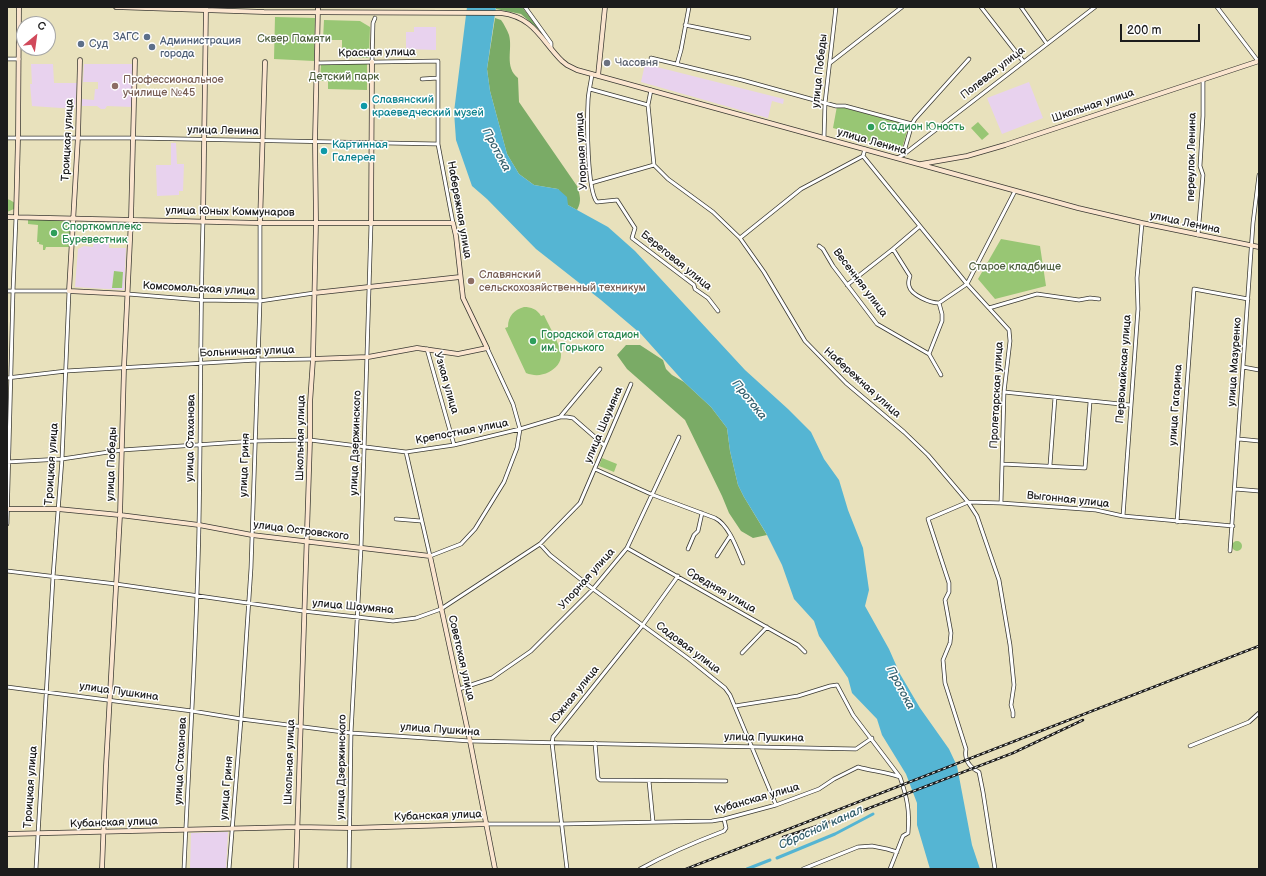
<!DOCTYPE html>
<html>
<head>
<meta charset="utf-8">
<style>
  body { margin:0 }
  #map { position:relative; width:1266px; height:876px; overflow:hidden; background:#e8e1bc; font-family:"Balsamiq Sans",sans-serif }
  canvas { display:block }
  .frame { position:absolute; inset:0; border:8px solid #1c1c1c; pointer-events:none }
  .north { position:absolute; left:16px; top:16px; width:40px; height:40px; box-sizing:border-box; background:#fff; border:1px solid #a4a4a4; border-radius:50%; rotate:29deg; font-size:11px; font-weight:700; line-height:16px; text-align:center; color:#1c1c1c }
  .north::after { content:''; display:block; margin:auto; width:14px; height:18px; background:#d1495b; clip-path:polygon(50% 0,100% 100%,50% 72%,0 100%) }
  .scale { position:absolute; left:1120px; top:24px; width:80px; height:18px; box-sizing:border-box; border:2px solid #1c1c1c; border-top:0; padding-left:5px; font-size:12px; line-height:14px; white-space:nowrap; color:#1c1c1c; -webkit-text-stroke:3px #fff; paint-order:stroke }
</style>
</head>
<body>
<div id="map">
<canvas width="1266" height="876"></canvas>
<div class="frame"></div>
<div class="north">С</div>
<div class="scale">200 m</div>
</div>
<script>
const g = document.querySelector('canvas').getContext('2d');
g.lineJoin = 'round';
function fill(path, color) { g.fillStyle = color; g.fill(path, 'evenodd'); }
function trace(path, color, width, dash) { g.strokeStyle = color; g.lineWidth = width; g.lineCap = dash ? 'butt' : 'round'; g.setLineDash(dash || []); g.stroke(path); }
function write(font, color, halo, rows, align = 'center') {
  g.font = font + ' "Balsamiq Sans",sans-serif'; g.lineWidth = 3; g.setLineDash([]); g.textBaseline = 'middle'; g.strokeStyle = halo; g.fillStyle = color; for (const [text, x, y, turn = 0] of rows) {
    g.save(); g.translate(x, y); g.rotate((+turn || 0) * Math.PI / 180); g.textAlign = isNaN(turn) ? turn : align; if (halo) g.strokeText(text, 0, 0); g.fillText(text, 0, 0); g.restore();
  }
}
fill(new Path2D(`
  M414,27H436V50L406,49V32H414Z
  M31,64H53L54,83H77L75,109L32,106L30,84H32Z
  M84,64H132V107L107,106L105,109H101L97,106H82V99L94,100L95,89H98V82H83Z
  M645,64L784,99L783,104L772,101L768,118L641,82Z
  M1029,82L1043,118L1002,134L987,98Z
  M171,143H176L177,164H184L183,191H179V195L157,196L156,165H171Z
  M94,237L109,239V248H126L124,290L75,287L78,249L84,246L93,247Z
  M228,832L226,869H190L191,833Z`), '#e8d2ee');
fill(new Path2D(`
  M275,17L315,18L314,61L274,59Z
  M324,20L360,21L370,27L369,58L342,57V40H323Z
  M321,64H367V90L328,89V81H320Z
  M837,106L909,125L902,148C889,145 856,140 847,132L833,128Z
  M978,122L989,134L982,140L971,128Z
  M7,199L10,200L15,203L14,209L7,212Z
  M28,219L71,220L69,247H46L45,250H43V245L39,244V242H37L38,225L28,224Z
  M1001,239L1040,246L1046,286L995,299L978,279Z
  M114,271L123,272L122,288H112Z
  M524,307C531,307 537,309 541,316L544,315C547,322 562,348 561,355C561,363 556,368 549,372C541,376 534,376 526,373L505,328L508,327C508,316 514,310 524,307Z
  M602,458L617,464L614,472L599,466Z
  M1232 546a5 5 0 1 1 10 0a5 5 0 1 1-10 0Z`), '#98c674');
fill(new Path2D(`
  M496,7H522L538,28V29L521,14L496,9Z
  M495,18L501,20C504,24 507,30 509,35C513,49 504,67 518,78L519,102L577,186C580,195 582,201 577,210L568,205L558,189L534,185L519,174L507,154L490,91L487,69Z
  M626,345H640L663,360L666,369L672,375L684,382L711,407L727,428L730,451L738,485L744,497L767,535L753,538L741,531L729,513L722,496L685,420L627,369L617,355Z`), '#7aab66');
fill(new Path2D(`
  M467,7H496L487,69L490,91L507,154L519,174L534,185L558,189L567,197L568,205L608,227L635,251L745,370L788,409L811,432L824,459L839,480L848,510L863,548L869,590L865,606L889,649L900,674L920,708L949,749L957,766L972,845L980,869H930L917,825V803L906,774L882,735L877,719L852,693L848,678L819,636L814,621L794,599L782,565L766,533L744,497L738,485L730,451L727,428L711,407L684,382L641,334L601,300L536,249L487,199L472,186L456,140L454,112Z`), '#55b5d3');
trace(new Path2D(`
  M777,858L835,834L873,814
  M747,869L770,860`), '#55b5d3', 3);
const street = new Path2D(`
  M525,7L551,43V49
  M981,7L1023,61
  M1021,7L1047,44
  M1217,7L1258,61
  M685,25L749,38
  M651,58L742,80L836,106H845L912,124
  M7,59H19
  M372,62L373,23L375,18
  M317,63L438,61V78L422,79
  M830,63L902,7
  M677,64L681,50L689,7
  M592,74C591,83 588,93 588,102C587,120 587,191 597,202L617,200L635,228L632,238L694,285L695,289L708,298L718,311
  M438,78V144L453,223
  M590,89L648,105
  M651,90L648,105L654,165L668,179L713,212L740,238L764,272L805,341L846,383L904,432L928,455L968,502L977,516L999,580L1010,645L1014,685L1011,705L1013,712V716
  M7,138H133L438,144
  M824,138L825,103L836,7
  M865,149L863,156L967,284L1009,330L1010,341L1004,392L1001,503
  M903,155L1095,7
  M897,158L903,155L912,124L915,119L969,59
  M591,183L654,165
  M1198,235L1203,175L1200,166L1203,116V80
  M740,238L801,189L863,156
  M819,246L823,249L833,266L877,324L929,354L941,375
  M893,249L910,276C909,279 908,283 909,286C911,295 930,303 939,303
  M847,285L893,249L920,226
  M7,291H69L62,459L53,577L36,869
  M128,294L201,300L260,301L314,293
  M989,308L1037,294L1079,300L1090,298L1099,299
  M427,349L454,445
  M929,354L942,321V314L939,303L967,284L1015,191
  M1243,367L1259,370
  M7,378L66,371L257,360L313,359
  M1004,392L1130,405
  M560,417L600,369
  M1239,439L1259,441
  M406,452L430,556L461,544L475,529L504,482L517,448L520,429L513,404L487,348
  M7,462L62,459L122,450L255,441L310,440L406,452L454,445L520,429L560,417H567L573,418L604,445
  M1002,464L1085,468L1090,402
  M1050,465L1055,397
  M595,469L653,495L715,518C729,525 737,549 743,563
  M1235,489L1259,491
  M1123,516L1138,309L1137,278L1142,223
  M396,519L421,521
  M1177,522L1194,289L1248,299
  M7,524L13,291L16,217
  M540,544L550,555L593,589L689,659L725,688L730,695L776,805
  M627,548L798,645L805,652
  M688,549L694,535L698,531L702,513
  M1230,551L1253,223L1259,175
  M717,556L730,536
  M7,571L116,584L303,611L393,621L416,618L441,609L540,544L580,503L631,384
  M742,653L767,627
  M7,687L192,711L241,719L351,733L470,741L856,749L872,738
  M459,689L492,678L531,651L593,589L627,548L679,437
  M735,706L798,696L830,686L837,685L853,715L900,777
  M595,743L598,778L600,780L726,781
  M1190,746L1249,722L1259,713
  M649,781L653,822
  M487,824H562L712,821L724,819L776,805L819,789L834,779L858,767C872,771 886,772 900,777C907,797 910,811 908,833L903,836L890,869
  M184,869C189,754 197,639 199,524C201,423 200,322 203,221
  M229,869L241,719L251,568L260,301V223
  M349,869L351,733L361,548L371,224
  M567,869L552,743L553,737L642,626L678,576
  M640,869C667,854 695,842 724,831L726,828L724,819
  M803,869L858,847L872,846L887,849L897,852
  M995,869L983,792L979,772C969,767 964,760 966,749L945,683L943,660L950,643L951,633L945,600L949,592V583L928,519L968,502L1001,503L1096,510L1123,516L1233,526`);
const secondary = new Path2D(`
  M116,7L264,12L501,13C534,17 541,40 562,61L567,65L577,70L1078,208L1142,223L1259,247
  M80,60L78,136L69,291L128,294
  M598,76L605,7
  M921,164L967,156L1005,145L1259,61
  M7,217L260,223H453L456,236L463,298L487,348L458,354L417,348L368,357L313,359
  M16,217L18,138L19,7
  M203,221L206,7
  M260,223L265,62
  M371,224L372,62
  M314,293L460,277
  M7,509H58L120,515L199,525L252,535L430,556L470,741L495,869
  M7,834L297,827L350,828L487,824
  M102,869L106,766L120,515L124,367L131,219L135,60
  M296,869L310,440V403L313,359L316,222L315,141L318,7`);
trace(street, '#3b3a34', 4.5);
trace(secondary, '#3b3a34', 5.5);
trace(street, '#fff', 3);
trace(secondary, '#fbe5cf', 4);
const rail = new Path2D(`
  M783,837L854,814L885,802L1013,753L1083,720
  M686,869L1259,646`);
trace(rail, '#1c1c1c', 2.5);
trace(rail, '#fff', 1, [3]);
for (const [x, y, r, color] of [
  [147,37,4,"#5c6f8a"],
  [81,44,4,"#5c6f8a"],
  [152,47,4,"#5c6f8a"],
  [607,63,4,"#6b7280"],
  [115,86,4,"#8d6e63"],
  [364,106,4,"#0f9aa8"],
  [871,127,4,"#2e9e5b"],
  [324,151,4,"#0f9aa8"],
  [54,233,4,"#2e9e5b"],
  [471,281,4,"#8d6e63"],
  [533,341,4,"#2e9e5b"]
]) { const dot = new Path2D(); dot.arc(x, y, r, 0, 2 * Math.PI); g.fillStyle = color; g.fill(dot); trace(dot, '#fff', 1.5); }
write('11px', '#4e5e75', '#fff', [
  ["ЗАГС",139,37,"right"],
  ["Администрация",160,41],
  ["города",160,54],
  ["Суд",89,44]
], 'left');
write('11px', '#4e603f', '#fff', [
  ["Сквер Памяти",294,39],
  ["Детский парк",344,77],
  ["Старое кладбище",1015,267]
]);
write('11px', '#1c1c1c', '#fff', [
  ["Красная улица",377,53,-1],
  ["улица Победы",820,71,-84],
  ["Полевая улица",993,73,-38],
  ["Школьная улица",1093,106,-18],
  ["улица Ленина",223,131,1],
  ["Троицкая улица",68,140,-87],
  ["улица Ленина",872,142,16],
  ["Упорная улица",582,151,-93],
  ["переулок Ленина",1192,157,-89],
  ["Набережная улица",459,210,80],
  ["улица Юных Коммунаров",230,212,1],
  ["улица Ленина",1185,223,12],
  ["Береговая улица",676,261,39],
  ["Весенняя улица",860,283,53],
  ["Комсомольская улица",199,289,3],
  ["Больничная улица",247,352,-2],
  ["улица Мазуренко",1235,362,-86],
  ["Первомайская улица",1124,369,-86],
  ["Узкая улица",446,383,74],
  ["Набережная улица",862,383,42],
  ["Пролетарская улица",997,395,-87],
  ["улица Гагарина",1176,405,-86],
  ["улица Шаумяна",604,425,-67],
  ["Крепостная улица",462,432,-11],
  ["улица Стаханова",191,438,-89],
  ["Школьная улица",301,438,-89],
  ["улица Дзержинского",356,443,-88],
  ["Троицкая улица",52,464,-86],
  ["улица Победы",112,464,-88],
  ["улица Гриня",245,465,-88],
  ["Выгонная улица",1068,500,6],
  ["улица Островского",301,531,7],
  ["Упорная улица",587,579,-48],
  ["Средняя улица",721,591,30],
  ["улица Шаумяна",353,607,5],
  ["Садовая улица",688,648,37],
  ["Советская улица",461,658,77],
  ["улица Пушкина",119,692,8],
  ["Южная улица",575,695,-51],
  ["улица Пушкина",440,730,4],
  ["улица Пушкина",764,738,1],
  ["улица Стаханова",181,761,-87],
  ["Школьная улица",290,762,-88],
  ["улица Дзержинского",342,767,-89],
  ["Троицкая улица",31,787,-86],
  ["улица Гриня",227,788,-85],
  ["Кубанская улица",757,799,-16],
  ["Кубанская улица",438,816,-2],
  ["Кубанская улица",114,823,-2]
]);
write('11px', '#5b616d', '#fff', [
  ["Часовня",615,63]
], 'left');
write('11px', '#785e54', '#fff', [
  ["Профессиональное",123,80],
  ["училище №45",123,93],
  ["Славянский",479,275],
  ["сельскохозяйственный техникум",479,288]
], 'left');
write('11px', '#0d838f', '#fff', [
  ["Славянский",372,100],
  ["краеведческий музей",372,113],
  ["Картинная",332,145],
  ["Галерея",332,158]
], 'left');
write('11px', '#27864d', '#fff', [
  ["Стадион Юность",879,127],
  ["Cпорткомплекс",62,227],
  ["Буревестник",62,240],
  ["Городской cтадион",541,335],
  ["им. Горького",541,348]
], 'left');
write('italic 12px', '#36616e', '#fff', [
  ["Протока",496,150,62],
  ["Протока",749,400,51],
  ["Протока",900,688,62],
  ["Сбросной канал",821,828,-24]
]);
</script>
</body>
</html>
